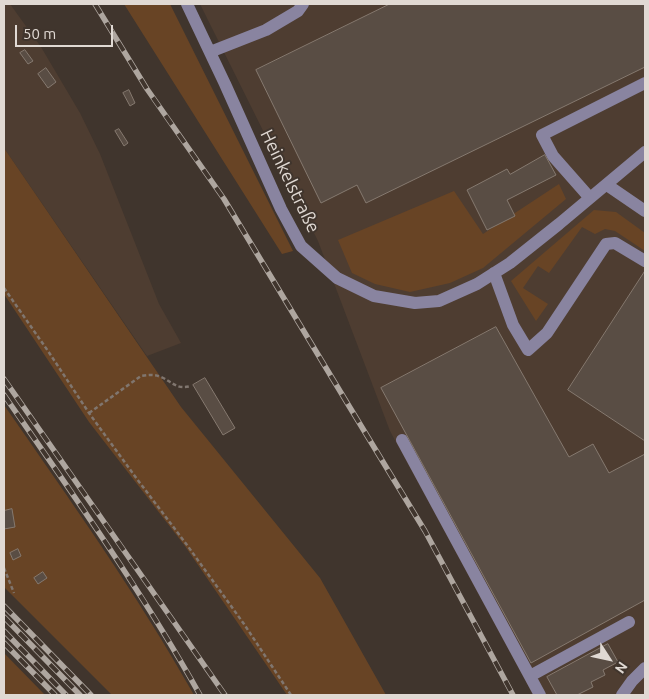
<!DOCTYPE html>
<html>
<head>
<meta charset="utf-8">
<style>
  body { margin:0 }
  #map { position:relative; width:649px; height:699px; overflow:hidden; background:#40352d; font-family:Ubuntu,sans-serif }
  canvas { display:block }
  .frame { position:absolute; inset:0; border:5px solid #e0d9d3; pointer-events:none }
  .north { position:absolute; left:584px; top:634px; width:50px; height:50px; -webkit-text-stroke:4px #40352d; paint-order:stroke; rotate:125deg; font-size:14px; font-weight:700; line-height:20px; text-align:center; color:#e0d9d3 }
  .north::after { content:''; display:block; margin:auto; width:18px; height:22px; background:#e0d9d3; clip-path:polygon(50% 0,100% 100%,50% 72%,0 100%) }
  .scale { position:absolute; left:15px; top:25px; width:98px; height:22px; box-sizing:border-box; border:2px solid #e0d9d3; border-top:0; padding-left:6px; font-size:15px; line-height:18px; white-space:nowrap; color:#e0d9d3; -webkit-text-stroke:4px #40352d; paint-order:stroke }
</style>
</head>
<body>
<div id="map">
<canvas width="649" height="699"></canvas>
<div class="frame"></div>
<div class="north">N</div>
<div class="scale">50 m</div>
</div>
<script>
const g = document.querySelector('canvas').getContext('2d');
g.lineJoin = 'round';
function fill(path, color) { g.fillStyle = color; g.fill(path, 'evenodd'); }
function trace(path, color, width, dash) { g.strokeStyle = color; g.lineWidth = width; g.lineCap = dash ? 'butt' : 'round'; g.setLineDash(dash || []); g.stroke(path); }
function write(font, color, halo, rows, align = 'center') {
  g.font = font + ' Ubuntu,sans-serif'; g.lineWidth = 4; g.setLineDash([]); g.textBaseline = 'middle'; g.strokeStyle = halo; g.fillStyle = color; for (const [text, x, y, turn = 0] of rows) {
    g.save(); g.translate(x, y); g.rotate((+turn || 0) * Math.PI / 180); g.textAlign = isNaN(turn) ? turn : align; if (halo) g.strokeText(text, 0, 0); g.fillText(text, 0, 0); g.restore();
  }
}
fill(new Path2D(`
  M4,4H10L41,47L80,113L100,154L159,304L181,343L147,356L4,148Z
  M200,4H645V695H533L390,431L318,241Z`), '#4e3d31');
fill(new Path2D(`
  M124,4H170L293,251L282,254Z
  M4,148L181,407L320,578L386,695H287L185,546L89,422L4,294Z
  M559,184L566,199L483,268L450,283L410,292L375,284L352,273L338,240L454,191L483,234Z
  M594,210L616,212L645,233V251L615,231L605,229L595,234L582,227L549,273L538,266L523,288L548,304L536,321L511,281Z
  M4,405C70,500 137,594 194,695H112L4,587Z
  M4,653L45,695H4Z`), '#684425');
const building = new Path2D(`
  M390,4H645V67L366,203L357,185L321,203L256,70Z
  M25,50L33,61L28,64L20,53Z
  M46,68L56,82L48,88L38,74Z
  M129,90L135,103L130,106L123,93Z
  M119,129L128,143L124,146L115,131Z
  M545,155L556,175L507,200L515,216L487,230L467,190L507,169L510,174Z
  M645,271V441L568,390Z
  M496,327L569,457L593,444L609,473L645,454V600L531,663L381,388Z
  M205,378L235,428L223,435L193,385Z
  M12,509L15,527L4,529V511Z
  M18,549L21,556L13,560L10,553Z
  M43,572L47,578L38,584L34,578Z
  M608,644L618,662L603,670L605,675L591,682L593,687L577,695H557L547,677Z`);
fill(building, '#594d44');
trace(building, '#85796f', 1);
trace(new Path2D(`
  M4,288L48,351L89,413L137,479L187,545L244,624L291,695
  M89,413L141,376C148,375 154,374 161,377C173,382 176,390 191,386
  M4,568L14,593`), '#80766f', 2.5, [4, 2.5]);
trace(new Path2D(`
  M187,4L225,84L281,209L301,246L337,278L374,296L415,303L439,301L477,284L510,263L559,224L645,152
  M210,52L266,30L298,11L303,4
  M607,185L645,211
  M590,198L553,156L542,135L645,83
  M494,273L513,325L528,350L547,333L606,244L615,243L645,261
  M402,440L540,695
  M530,676L629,622
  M622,695L632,681L645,668`), '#8984a0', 12);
const rail = new Path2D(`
  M95,4L147,89L224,199L349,406L425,531L513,695
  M4,379L225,695
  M4,395C72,493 142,591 200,695
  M4,606L91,695
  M4,617L80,695
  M4,631L66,695
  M4,643L55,695`);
trace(rail, '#aea69f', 5.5);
trace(rail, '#40352d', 4, [11]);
write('18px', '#e0d9d3', '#40352d', [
  ["Heinkelstraße",290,181,64]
]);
</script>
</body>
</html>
